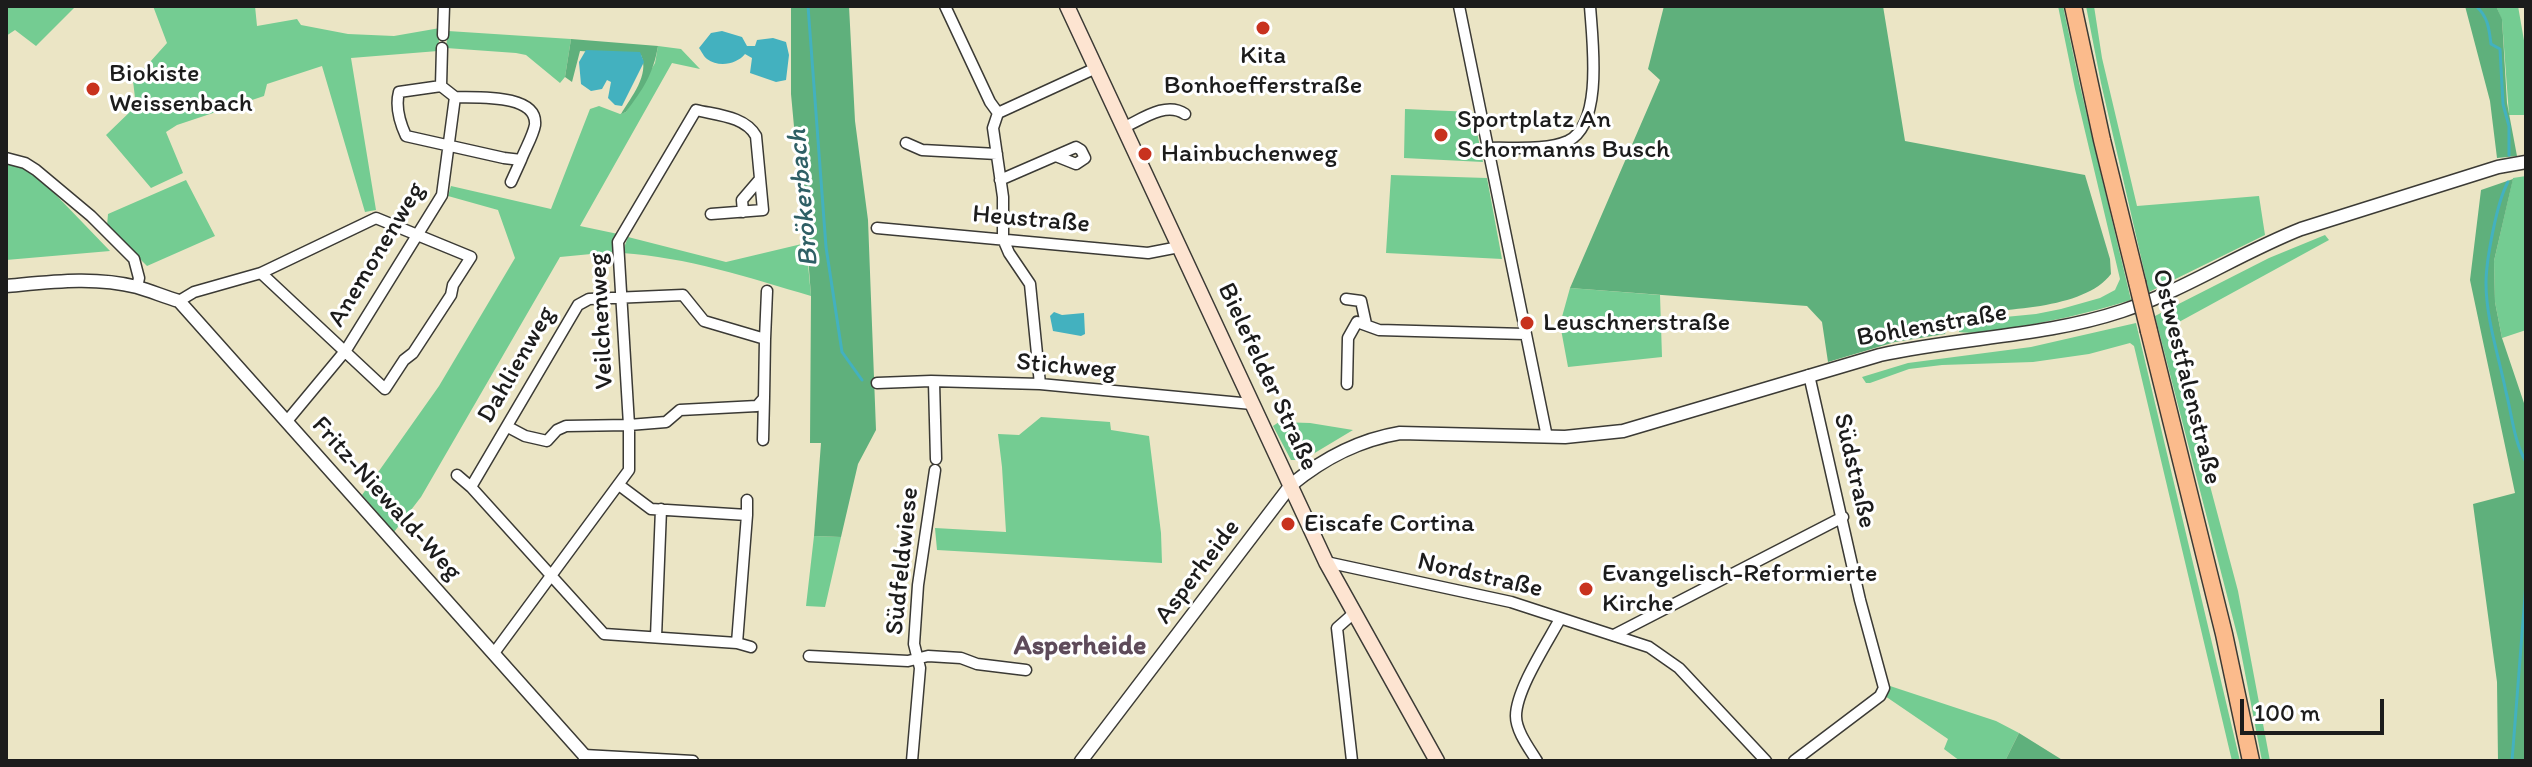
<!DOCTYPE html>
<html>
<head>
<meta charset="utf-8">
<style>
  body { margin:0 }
  #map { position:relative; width:2532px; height:767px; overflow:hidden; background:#ebe5c5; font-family:Itim,sans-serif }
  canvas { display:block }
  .frame { position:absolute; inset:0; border:8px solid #1c1c1c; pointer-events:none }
  .scale { position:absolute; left:2240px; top:699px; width:144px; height:36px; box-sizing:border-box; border:4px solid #1c1c1c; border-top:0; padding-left:10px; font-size:24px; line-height:28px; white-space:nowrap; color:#1c1c1c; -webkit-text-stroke:6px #fff; paint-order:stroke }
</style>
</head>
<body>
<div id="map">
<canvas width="2532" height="767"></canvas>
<div class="frame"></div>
<div class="scale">100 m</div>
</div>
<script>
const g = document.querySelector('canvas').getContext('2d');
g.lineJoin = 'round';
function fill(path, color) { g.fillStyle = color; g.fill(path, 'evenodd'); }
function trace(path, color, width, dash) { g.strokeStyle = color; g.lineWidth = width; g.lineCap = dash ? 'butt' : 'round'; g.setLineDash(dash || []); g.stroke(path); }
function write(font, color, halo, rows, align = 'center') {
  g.font = font + ' Itim,sans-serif'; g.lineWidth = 6; g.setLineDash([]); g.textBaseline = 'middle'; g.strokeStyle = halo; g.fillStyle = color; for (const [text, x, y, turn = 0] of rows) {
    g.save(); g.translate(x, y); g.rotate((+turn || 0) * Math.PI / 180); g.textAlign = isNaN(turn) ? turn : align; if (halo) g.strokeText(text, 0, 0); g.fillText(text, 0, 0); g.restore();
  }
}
fill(new Path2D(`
  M6,6H76L36,46L15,30L6,36Z
  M153,6H255L257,26L297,19L301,25L348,34L394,36L440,28L438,51L351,58L376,210L365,212L322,66L267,84L264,96L177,125L166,132L183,173L151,188L106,135L136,106L133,81L167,43Z
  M2058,6H2063L2080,86L2131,300C2089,313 2046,323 2003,329C1988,331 1974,334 1959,332V324L1964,321L2036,314L2061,309L2100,298L2115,290L2120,279L2075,89Z
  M2086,6H2094L2102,58L2137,206L2259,196L2265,235L2149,292L2101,83Z
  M2496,6H2518L2526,52V115H2509L2502,20Z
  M448,31L571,39L565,77L560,83L526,55L516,53L446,48Z
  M658,46L681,49L700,69L672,63L580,226L618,234L613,242L612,252L560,257L421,497L394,532L362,495L439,386L515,258L498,210L448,196L451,186L551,209L590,109L599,106L620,114L626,112L655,63Z
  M1405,109L1473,112L1483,162L1404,158Z
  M12,163L31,169L110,251L6,260V164Z
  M1391,175L1487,178L1502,259L1386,253Z
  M2526,176V330L2502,338L2495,302L2494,261L2513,178Z
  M186,180L215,236L147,266L107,226L108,214Z
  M2325,235L2329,240L2168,328L2238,591L2270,761H2262L2239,642L2155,316L2269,258Z
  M628,237L726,262L806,243L811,296C750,278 686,257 622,253Z
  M1570,288L1660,295L1662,357L1568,367L1560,324Z
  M2136,323L2240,761H2232L2134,346L2130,343L2089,354L2033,362L1942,365L1909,369L1870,383H1866L1862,377L1908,363L2031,347Z
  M1041,417L1110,422L1111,430L1149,436L1161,533L1162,563L937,550L935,528L1006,532L1002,467L998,434L1019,435Z
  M1279,422L1310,423L1353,430L1303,460H1291L1273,426Z
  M814,536L841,537L825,607L806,606Z
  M1890,686L1996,721L2019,733L2005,761H1960L1944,749L1948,739L1885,696Z`), '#74cc92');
fill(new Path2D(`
  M791,6H849L855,121L868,220L876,430L858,464L841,537L814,536L821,443H810L811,296L807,242L802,213L791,94Z
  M1664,6H1883L1905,141L2085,175L2110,259L2111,274C2084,310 2001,310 1958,313L1951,318L1945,334L1895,342L1828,362L1822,322L1807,306L1570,288L1660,80L1648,69Z
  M2465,6H2496L2502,19L2507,103L2517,156L2497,158L2490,101Z
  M571,39L658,46C653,75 643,89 626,112L621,114C631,97 650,75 641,55L580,51L572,82L565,77Z
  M2513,179L2494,261L2495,302L2502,338L2526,409V761H2498L2497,682L2473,504L2515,493L2470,280L2481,190Z
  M2019,733L2064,761H2005Z`), '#5fb07c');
fill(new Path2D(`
  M722,31L742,37L747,46H755L757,40L773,38L786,42L789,55L786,80L776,82L750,73L752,58L745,54C737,64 719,68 707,59C704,57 702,52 699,48L711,33Z
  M586,50L640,52L644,62L622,106L615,105L608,98L611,82L607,80L602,89L591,91L581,84L579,62Z
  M1054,312L1062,315L1084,313L1085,334L1081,336L1053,331L1050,316Z`), '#43b1bf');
trace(new Path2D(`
  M808,6L826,247L842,352L862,380
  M2476,6C2488,17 2489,28 2491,44L2500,49L2503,104L2509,126V155
  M2508,182C2497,201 2486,261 2486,283C2486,319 2499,357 2506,392C2512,415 2514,442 2526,462
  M2512,761L2526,583`), '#43b1bf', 3);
const minor = new Path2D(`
  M945,6L990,102L998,113
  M1459,6L1547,437
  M443,35L444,6
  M441,86L399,92C395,107 400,123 406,136L504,158L521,160C525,149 533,136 535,125C538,93 475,98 455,97
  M1123,128C1142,119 1166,101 1185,114
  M906,143L922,150L997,154
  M1488,148C1513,147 1545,151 1568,141C1604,124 1592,38 1590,6
  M6,158L25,163L36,170L91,216L134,259L139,278L137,287
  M1000,180L1076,147L1081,150L1085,158L1076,164L1056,156
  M511,182L521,160
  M743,212L742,200L760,179
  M877,228L1148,253L1179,247
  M1346,299L1361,301L1366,324
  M179,301L194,292L261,273L376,218L471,257L453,285L451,295L413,353L404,360L385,389L261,273
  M765,339L767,291
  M934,382L936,459
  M877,383L931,381L1040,384L1252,404
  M1040,384L1030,284L1009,253L1003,239V197L993,128L998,113L1096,68
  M1347,384L1348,338L1357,322L1379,330L1525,334
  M287,421L346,350L442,195L455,97L441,86L442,48
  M508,427L525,436L547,441L557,430L566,426L629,425L666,422L680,410L757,406L764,398L765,339L704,321L683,295L589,299L578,305L471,487L604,634L737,643L747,515L651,509L619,485
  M763,440L764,398
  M457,475L471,487
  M747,515V500
  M1326,562L1511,602L1649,647L1679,668L1766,761
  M1614,635L1843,517
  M656,637L661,509
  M737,643L751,647
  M494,653L629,470V425L618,242L696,110C716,115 745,116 756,136L763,210L711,214
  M809,656L908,661L928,656L961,658L977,664L1026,670
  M584,755L693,761
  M912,761L920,668L914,644L918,585L935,470
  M1352,761L1337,628L1354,613
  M1537,761C1529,748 1516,731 1516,716C1516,690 1547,643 1560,619
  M1794,761L1880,696L1884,688L1860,600L1809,375`);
const tertiary = new Path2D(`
  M6,286C50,282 94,276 137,287C151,291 165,297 179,301L584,755L586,761
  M1081,761L1291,485C1324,458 1358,440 1400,433L1565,437L1623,431L1880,355C1960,337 2044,337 2122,311C2185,290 2240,253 2301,229L2498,167L2526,162`);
const secondary = new Path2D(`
  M1067,6L1326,562L1437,761`);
const primary = new Path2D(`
  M2073,6L2102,140L2137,282
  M2149,331L2224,634L2251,761`);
trace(minor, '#3b3a35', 13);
trace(tertiary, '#3b3a35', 15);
trace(secondary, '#3b3a35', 17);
trace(primary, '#3b3a35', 19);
trace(minor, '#fff', 10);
trace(tertiary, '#fff', 12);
trace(secondary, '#fde4d1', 14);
trace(primary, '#fbbb8c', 16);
const primaryBridge = new Path2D(`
  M2137,282L2149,331`);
trace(primaryBridge, '#3b3a35', 19, []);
trace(primaryBridge, '#fbbb8c', 16);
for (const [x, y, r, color] of [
  [1263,28,8,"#c8321e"],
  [93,89,8,"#c8321e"],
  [1441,135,8,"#c8321e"],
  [1145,154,8,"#c8321e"],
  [1527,323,8,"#c8321e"],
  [1288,524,8,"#c8321e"],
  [1586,589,8,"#c8321e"]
]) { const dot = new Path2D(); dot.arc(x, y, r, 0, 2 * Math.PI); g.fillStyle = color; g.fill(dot); trace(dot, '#fff', 3); }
write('26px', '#1c1c1c', '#fff', [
  ["Kita",1263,56,"center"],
  ["Bonhoefferstraße",1263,86,"center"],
  ["Biokiste",109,74],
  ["Weissenbach",109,104],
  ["Sportplatz An",1457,120],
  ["Schormanns Busch",1457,150],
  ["Hainbuchenweg",1161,154],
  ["Leuschnerstraße",1543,323],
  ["Eiscafe Cortina",1304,524],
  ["Evangelisch-Reformierte",1602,574],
  ["Kirche",1602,604]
], 'left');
write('26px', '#1c1c1c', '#fff', [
  ["Heustraße",1031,220,5],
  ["Anemonenweg",377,255,-59],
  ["Veilchenweg",602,321,-93],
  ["Bohlenstraße",1932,326,-10],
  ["Dahlienweg",517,365,-60],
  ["Stichweg",1066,367,5],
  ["Bielefelder Straße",1267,377,65],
  ["Ostwestfalenstraße",2186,377,76],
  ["Südstraße",1854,471,77],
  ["Fritz-Niewald-Weg",386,499,48],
  ["Südfeldwiese",903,561,-84],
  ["Asperheide",1198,572,-53],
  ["Nordstraße",1480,576,13]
]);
write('italic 28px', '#2e5f65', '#fff', [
  ["Brökerbach",804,198,-95]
]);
write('bold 28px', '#5e4b5a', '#fff', [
  ["Asperheide",1080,647]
]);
</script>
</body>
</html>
